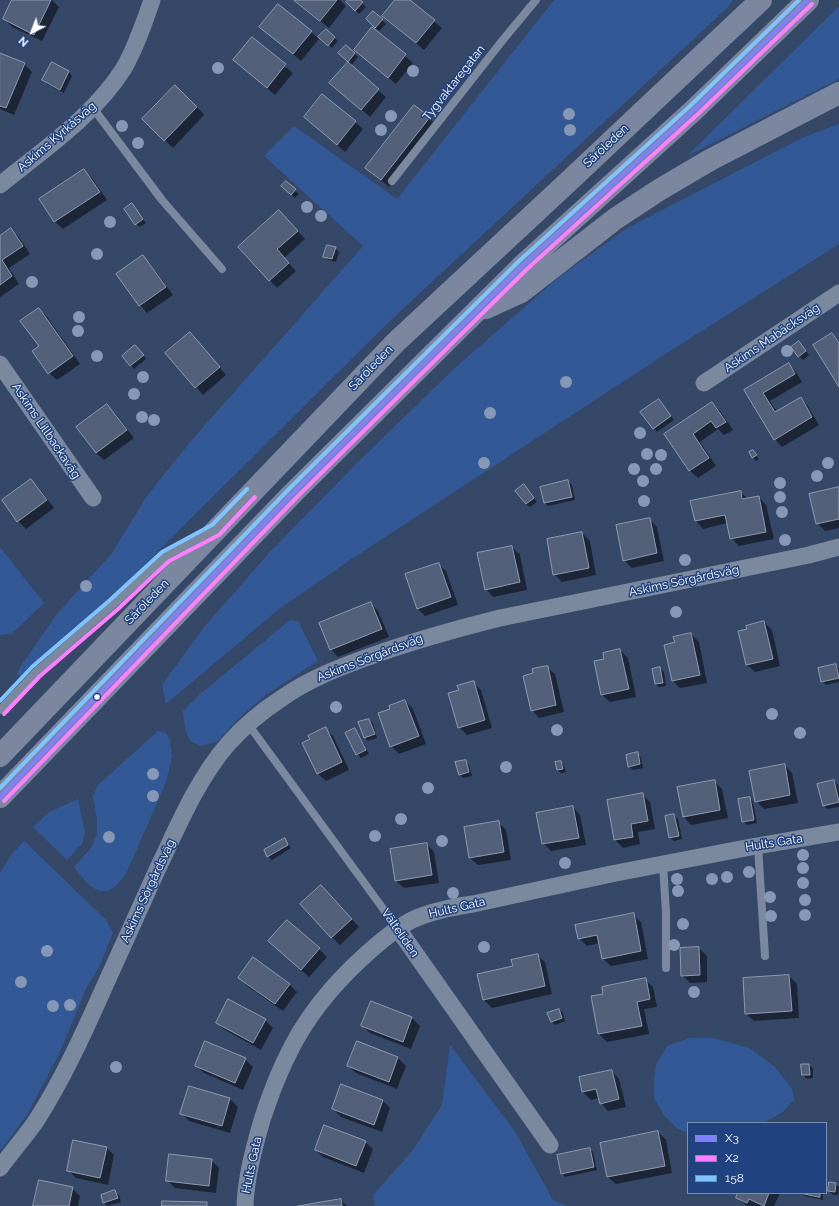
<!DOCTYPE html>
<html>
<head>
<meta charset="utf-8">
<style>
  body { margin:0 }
  #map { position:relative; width:839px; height:1206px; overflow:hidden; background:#364868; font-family:Raleway,sans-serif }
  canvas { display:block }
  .legend { position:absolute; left:687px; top:1122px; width:140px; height:72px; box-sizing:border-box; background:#20427e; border:1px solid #798eb2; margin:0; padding:5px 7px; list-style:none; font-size:12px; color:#fff }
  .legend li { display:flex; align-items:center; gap:8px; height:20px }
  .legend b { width:20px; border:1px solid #798eb2 }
  .north { position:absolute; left:12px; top:12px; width:40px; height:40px; -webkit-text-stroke:3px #20427e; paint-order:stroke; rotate:222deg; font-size:11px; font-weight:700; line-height:16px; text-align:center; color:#fff }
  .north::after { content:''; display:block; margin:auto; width:14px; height:18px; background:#fff; clip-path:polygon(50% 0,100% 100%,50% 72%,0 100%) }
</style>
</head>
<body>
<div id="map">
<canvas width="839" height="1206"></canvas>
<ul class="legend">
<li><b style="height:5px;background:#8080ff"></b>X3</li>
<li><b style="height:5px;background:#ff80ff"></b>X2</li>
<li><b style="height:5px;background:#80c4ff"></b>158</li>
</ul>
<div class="north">N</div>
</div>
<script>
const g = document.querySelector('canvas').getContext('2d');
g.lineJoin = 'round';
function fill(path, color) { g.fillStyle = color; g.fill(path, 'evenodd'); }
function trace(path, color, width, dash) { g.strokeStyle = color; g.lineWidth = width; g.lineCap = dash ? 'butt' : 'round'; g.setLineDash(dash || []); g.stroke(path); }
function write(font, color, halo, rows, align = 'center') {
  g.font = font + ' Raleway,sans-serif'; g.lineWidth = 3; g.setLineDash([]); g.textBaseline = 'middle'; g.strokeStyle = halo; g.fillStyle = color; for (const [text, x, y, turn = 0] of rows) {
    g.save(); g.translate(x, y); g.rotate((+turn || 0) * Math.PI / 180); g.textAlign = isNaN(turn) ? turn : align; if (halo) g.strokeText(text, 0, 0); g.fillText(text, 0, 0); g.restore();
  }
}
fill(new Path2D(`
  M554,0H733L727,8L394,317L129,580L23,676H18L17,674L20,667L57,614L112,553L147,496L190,442L363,246L264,156L294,126L397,199Z
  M839,6V79L687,156Z
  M839,124V244L667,353L353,558L279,609L166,704L162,685L204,627L269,553L357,463L456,367L559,277L627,228L802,138Z
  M0,547L44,603L12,634L0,635Z
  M290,620L298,621L318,661L267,694L238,719L218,741L201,746L190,741L185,728L183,711L199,695Z
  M158,731L166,733L170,741L172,756L166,782L126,874L115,887L107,891H99L89,885L74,867L91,848L97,835V819L93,796L98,785Z
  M78,799L85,833L82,844L67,860L33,827L49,812Z
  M24,841L106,920L113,933L99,967L86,989L59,1054L27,1115L0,1151V873L11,855Z
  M690,1038H713L749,1048L775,1067L792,1089L794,1100L783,1112L763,1123H688V1133L678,1129L665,1117L654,1098V1082L656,1065L667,1046Z
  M450,1045L514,1130L553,1200L567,1206H375L373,1195L413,1150L442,1105Z`), '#335896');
fill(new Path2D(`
  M13,0H52L59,7L42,41L12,27L4,19Z
  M294,0H340L346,6L329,28Z
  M349,0H359L366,7L359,14L347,2Z
  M396,0H408L442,28L424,50L383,16Z
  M373,12L386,24L379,31L367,19Z
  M261,27L311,32L319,39L301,61Z
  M373,29L413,63L396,84L355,50Z
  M326,30L338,41L332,48L320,37Z
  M252,39L293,73L275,95L234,60Z
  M346,46L358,57L351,66L386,97L370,117L331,83L349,62L340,53Z
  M0,54L24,64L32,72L14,115L0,109Z
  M52,64L69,72L72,76L64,93L47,84L43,80Z
  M322,95L363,129L345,152L305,117Z
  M197,107L204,115L173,148L143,119Z
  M429,118L437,125L389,187L367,168Z
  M84,170L92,178L107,200L63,229L55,222L40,199Z
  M286,182L299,194L295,198L283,186Z
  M132,204L146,223L140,227L136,224Z
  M287,219L305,239L284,258L296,271L277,288L240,247Z
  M11,230L19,237L30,254L9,268L19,284L0,297V237Z
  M335,248L339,252L336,262L328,260L324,256Z
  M142,256L150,264L173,295L147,313L140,305Z
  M39,309L47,317L80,364L57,380L49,373L40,346Z
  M197,341L226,375L203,395L196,387Z
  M802,346L809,355L803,360L799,356Z
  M139,349L146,359L134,369L123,356Z
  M788,364L796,372L802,382L770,401L777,412L801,398L808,406L819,425L782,447L775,439L745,390Z
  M662,403L674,420L657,432L642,412Z
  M712,403L720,411L733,430L724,435L718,429L700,442L716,466L698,478L690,471L666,434Z
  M107,405L115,413L134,438L104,460L96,453Z
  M753,451L759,459L756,461L753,457Z
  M31,480L39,488L54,508L26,529L18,521Z
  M568,481L572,485L575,500L548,506L545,503L542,488Z
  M839,488V528L825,531L817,523Z
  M527,489L537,502L530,507L526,504Z
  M740,492L748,499L759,497L766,505L774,539L739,546L731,538L728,523L703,529L696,521L692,502Z
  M649,519L657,527L664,561L632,568L624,560Z
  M582,533L590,541L596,575L562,582L554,574Z
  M512,547L520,555L527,590L493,597L486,589Z
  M438,564L446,571L458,605L425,616L418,609Z
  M371,603L378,611L389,637L338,657L331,649Z
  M764,622L772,630L780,666L755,672L747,665L748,629Z
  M691,634L699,642L707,683L680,688L673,681L676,643Z
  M620,650L628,658L636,697L610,702L602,695L596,662L606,660Z
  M836,665L839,668V682L826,685L822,681Z
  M547,667L555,674L564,712L539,718L532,710L534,674Z
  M660,668L664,672L666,686L659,687L656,684Z
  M474,683L481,690L492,728L467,735L459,727L460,691Z
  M405,701L413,709L426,744L399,754L391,746L392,709Z
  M369,720L373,723L377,738L368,741L365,737Z
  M325,729L333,736L349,770L326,781L318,774L303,743L311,740Z
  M354,729L358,733L369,754L361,758L357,754Z
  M637,754L641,757L643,768L633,770L629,766Z
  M465,761L469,765L472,776L463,778L460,775Z
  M561,762L564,766L566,772L561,773L557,770Z
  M785,765L792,773L798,803L764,809L756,801Z
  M714,781L722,789L728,818L691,825L684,817Z
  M834,781L838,785L839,791V807L827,809L824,806Z
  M642,794L650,802L655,829L638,832L640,844L623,848L615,840Z
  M750,798L753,802L757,823L747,825L743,821Z
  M573,807L580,815L586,845L551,851L543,843Z
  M674,815L678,819L682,839L674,841L670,838Z
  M498,822L506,830L511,860L478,865L470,858Z
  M285,840L291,848L272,860L268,856Z
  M427,844L434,852L439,883L404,888L396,881Z
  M329,894L359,927L340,945L332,937Z
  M633,915L641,922L648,959L611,966L603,959L600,943L587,946L579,938Z
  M269,941L319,949L327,957L309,977Z
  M699,948L707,956V982L690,983L682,975Z
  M537,955L545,962L552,994L492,1008L484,1000L478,975L514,966Z
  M789,976L797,984L799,1018L754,1021L746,1014Z
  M240,978L289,984L297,992L283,1011L247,986Z
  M645,980L653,987L657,1007L644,1009L649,1034L607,1042L599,1034L592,997L605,995Z
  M229,1000L265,1020L273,1028L261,1050L225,1030L217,1023Z
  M371,1002L412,1018L420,1026L411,1049L370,1033L363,1026Z
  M559,1010L563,1013L565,1021L555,1025L552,1021Z
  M357,1043L398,1058L406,1066L397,1089L356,1073L348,1066Z
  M245,1059L253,1067L243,1090L204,1073L196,1066Z
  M809,1065L813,1068V1078L807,1079L803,1075Z
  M612,1071L619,1079L626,1107L608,1111L601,1103L599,1098L591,1100L583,1092L580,1078Z
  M189,1087L230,1099L238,1107L230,1133L189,1121L181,1113Z
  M383,1101L390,1108L382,1132L341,1117L333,1109Z
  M658,1132L666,1140L672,1173L616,1184L608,1177Z
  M365,1142L373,1149L364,1173L323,1157L316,1150Z
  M107,1148L114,1155L108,1185L76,1178L68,1170Z
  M590,1149L593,1152L597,1170L565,1177L562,1173Z
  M211,1160L219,1168L216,1193L175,1188L167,1180Z
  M836,1184L839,1187L838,1195H833L829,1191Z
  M72,1188L80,1196L78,1206H34Z
  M115,1192L119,1195L121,1202L107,1206L104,1202Z
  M737,1193H780L774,1206H747L737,1198L739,1194Z
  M801,1193H823V1200L804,1196Z
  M341,1200L347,1206H303Z`), '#0007');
const building = new Path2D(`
  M12,0H51L34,35L3,19Z
  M294,0H337L320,21Z
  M348,0H360L363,2L355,11L346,2Z
  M395,0H410L435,20L416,43L382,16Z
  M278,4L312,31L293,54L259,27Z
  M373,11L383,19L375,28L366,19Z
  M372,27L406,54L388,78L354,50Z
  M326,29L335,37L328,46L318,37Z
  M252,37L286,64L267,88L233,60Z
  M346,45L355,53L348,62L338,53Z
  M0,53L25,63L6,108L0,106Z
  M52,62L69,71L60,90L42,80Z
  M348,62L379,89L361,110L329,83Z
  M175,85L197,107L164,141L142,119Z
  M322,94L356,121L337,145L304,117Z
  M414,105L430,117L381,180L365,168Z
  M84,169L100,192L54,222L39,199Z
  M286,181L296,189L291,195L281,186Z
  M132,203L143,219L135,225L124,209Z
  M279,210L298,231L277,249L289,263L269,281L238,247Z
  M11,228L23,246L2,260L12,276L0,285V236Z
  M327,245L336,247L332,259L323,257Z
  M143,255L166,287L139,306L116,274Z
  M39,308L73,356L48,374L32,351L39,346L20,321Z
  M190,332L220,367L195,388L165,353Z
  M832,333L839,343V387L813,345Z
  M799,341L806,351L798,357L791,347Z
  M135,345L144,355L130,366L122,356Z
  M789,363L795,374L763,393L775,412L801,397L812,417L774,440L744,390Z
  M659,399L671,416L653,429L640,412Z
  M712,402L726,422L716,428L711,421L693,434L709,458L689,471L664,434Z
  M107,404L127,430L96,453L76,427Z
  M753,450L757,455L752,458L749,452Z
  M31,479L47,500L17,522L2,500Z
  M568,480L572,497L544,503L540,487Z
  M524,484L534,498L526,504L515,491Z
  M839,487V519L816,524L809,494Z
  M741,491L742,499L759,496L766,532L730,539L725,515L695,521L690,501Z
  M650,518L657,553L623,561L616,525Z
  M582,532L589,568L553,575L547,539Z
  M512,546L520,582L485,590L477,553Z
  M439,563L451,597L417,609L405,574Z
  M371,602L382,629L330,650L319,623Z
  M764,621L773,659L746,665L738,631L747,629L746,626Z
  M691,633L700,675L672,681L664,645L675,642L673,637Z
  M620,649L629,689L601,695L594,661L604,659L603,653Z
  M836,664L839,678L821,682L818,668Z
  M548,666L556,705L531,711L523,676L533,673L532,669Z
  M660,667L663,683L655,684L652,669Z
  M474,681L485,720L458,728L448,693L459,690L457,686Z
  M405,700L419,736L390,747L378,713L390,709L389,706Z
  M369,719L375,734L364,738L358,722Z
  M326,727L342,762L317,774L302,743L310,739L308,736Z
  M355,728L366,750L356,755L345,733Z
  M638,752L640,764L628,767L626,755Z
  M466,760L469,772L459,775L455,762Z
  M561,761L563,769L557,770L555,762Z
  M785,764L790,795L755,802L749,771Z
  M715,780L720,810L683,817L677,787Z
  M834,780L839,802L823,806L817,784Z
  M643,793L648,821L631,824L633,837L614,840L607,800Z
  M750,797L754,820L742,822L738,799Z
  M573,806L579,838L542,844L536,813Z
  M674,814L679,836L669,838L665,816Z
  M499,821L504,852L469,858L464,827Z
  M285,838L288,845L267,857L264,850Z
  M427,843L432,875L395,881L390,849Z
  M321,885L352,919L331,938L300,904Z
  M634,913L641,951L602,959L597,935L578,939L575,925Z
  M287,920L320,948L301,970L268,941Z
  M699,947L700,975L681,976L680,948Z
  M538,954L545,986L483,1000L477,974L513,966L511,960Z
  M253,957L290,984L275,1004L238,978Z
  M789,975L792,1011L745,1014L743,978Z
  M646,978L650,999L637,1002L642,1026L598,1034L591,996L603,994L602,987Z
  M228,999L266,1019L253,1043L216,1023Z
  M371,1001L412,1017L403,1042L361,1026Z
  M559,1009L562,1018L551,1022L547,1013Z
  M205,1041L246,1058L235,1083L195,1066Z
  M357,1041L398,1057L389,1082L347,1066Z
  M801,1064H809L810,1075H802Z
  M612,1070L619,1099L600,1104L596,1089L582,1092L579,1077Z
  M341,1084L383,1100L374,1125L332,1109Z
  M189,1086L230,1098L222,1126L180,1114Z
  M324,1125L366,1141L356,1166L315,1150Z
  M658,1131L665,1166L607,1177L600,1143Z
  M73,1140L107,1147L100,1178L67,1171Z
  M590,1148L594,1167L561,1174L557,1155Z
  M169,1154L212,1159L209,1186L166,1181Z
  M39,1180L73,1187L69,1206H33Z
  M829,1182L836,1183L835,1192L828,1191Z
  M115,1190L118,1198L103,1203L101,1195Z
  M738,1193H769L764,1206L749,1199L747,1203L736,1198Z
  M800,1193H820V1197Z
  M341,1199L342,1206H298Z
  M162,1201L207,1202V1206H162Z`);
fill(building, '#52607a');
trace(building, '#8f9aae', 1);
trace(new Path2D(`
  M93,108L162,200L222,269
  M392,181L502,41L536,0
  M0,710L36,672L114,604L166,556L195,540
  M248,724L398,929
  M758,846L765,956
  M663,864L666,913V968`), '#7b899f', 8);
trace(new Path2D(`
  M0,185C44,149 94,116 124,68C136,47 144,23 152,0
  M0,364L93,498
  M704,383L839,293
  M398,929L550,1145
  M0,1168C11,1153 23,1139 34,1124C57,1089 76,1050 93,1012C115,964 136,916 158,868C178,826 197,780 228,744C243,727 262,711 282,698C309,679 340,667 371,656C413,641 456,629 500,618L809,555L839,547
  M245,1206C246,1177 254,1148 262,1120C284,1052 309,1007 361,959C376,945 393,930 412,920C431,911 453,907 473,904L611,874L751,847L839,832`), '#7b899f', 17);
trace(new Path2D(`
  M486,308L521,292L615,219L659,190L710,160L839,93
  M0,756L396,342L568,182L761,0
  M0,797L293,493L522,266L694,110L808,0`), '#7a879e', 22);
trace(new Path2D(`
  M0,797L293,493L522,266L694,110L808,0`), '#8080ff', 4);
trace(new Path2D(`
  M4,714L40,676L118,609L169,561L219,535L255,497
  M4,801L297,497L526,270L698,114L812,4`), '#ff80ff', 4);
trace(new Path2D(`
  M0,701L32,667L110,600L162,552L212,525L247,489
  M0,788L289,489L518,262L690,106L799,0`), '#80c4ff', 4);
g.fillStyle = '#8698b6';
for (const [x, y] of [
  [218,68],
  [413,71],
  [569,114],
  [391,116],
  [122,126],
  [381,130],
  [570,130],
  [138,143],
  [307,207],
  [321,216],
  [110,222],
  [97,254],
  [32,282],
  [79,317],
  [78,331],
  [787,351],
  [97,356],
  [143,377],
  [566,382],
  [134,394],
  [490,413],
  [142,417],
  [154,420],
  [640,433],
  [647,454],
  [661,455],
  [484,463],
  [828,463],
  [634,469],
  [656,469],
  [817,476],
  [643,481],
  [780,483],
  [780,497],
  [644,501],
  [782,512],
  [785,540],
  [685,560],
  [86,586],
  [676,612],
  [336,707],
  [772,714],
  [557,730],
  [800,733],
  [506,767],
  [153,774],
  [428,788],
  [153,796],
  [401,819],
  [375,836],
  [109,837],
  [442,841],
  [803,855],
  [565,863],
  [803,868],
  [749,872],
  [727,877],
  [677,879],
  [712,879],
  [803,883],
  [678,891],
  [453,893],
  [770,897],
  [805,900],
  [805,915],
  [771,916],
  [683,924],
  [674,945],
  [484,947],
  [47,951],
  [21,982],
  [694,992],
  [70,1005],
  [53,1006],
  [116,1067]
]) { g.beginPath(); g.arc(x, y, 6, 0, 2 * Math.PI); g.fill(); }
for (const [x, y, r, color] of [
  [97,697,3.5,"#fff"]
]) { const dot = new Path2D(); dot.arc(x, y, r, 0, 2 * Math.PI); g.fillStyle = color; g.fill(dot); trace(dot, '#20427e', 1.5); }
write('12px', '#fff', '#20427e', [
  ["Tygvaktaregatan",454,83,-52],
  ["Askims Kyrkåsväg",57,137,-41],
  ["Säröleden",606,146,-43],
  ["Askims Mabäcksväg",772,338,-34],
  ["Säröleden",371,368,-46],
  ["Askims Lillbackaväg",46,431,56],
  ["Askims Sörgårdsväg",684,581,-12],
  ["Säröleden",147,602,-46],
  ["Askims Sörgårdsväg",370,658,-21],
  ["Hults Gata",774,843,-9],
  ["Askims Sörgårdsväg",148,891,-65],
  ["Hults Gata",457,908,-13],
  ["Välteliden",400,933,55],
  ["Hults Gata",252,1165,-78]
]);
</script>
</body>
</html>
